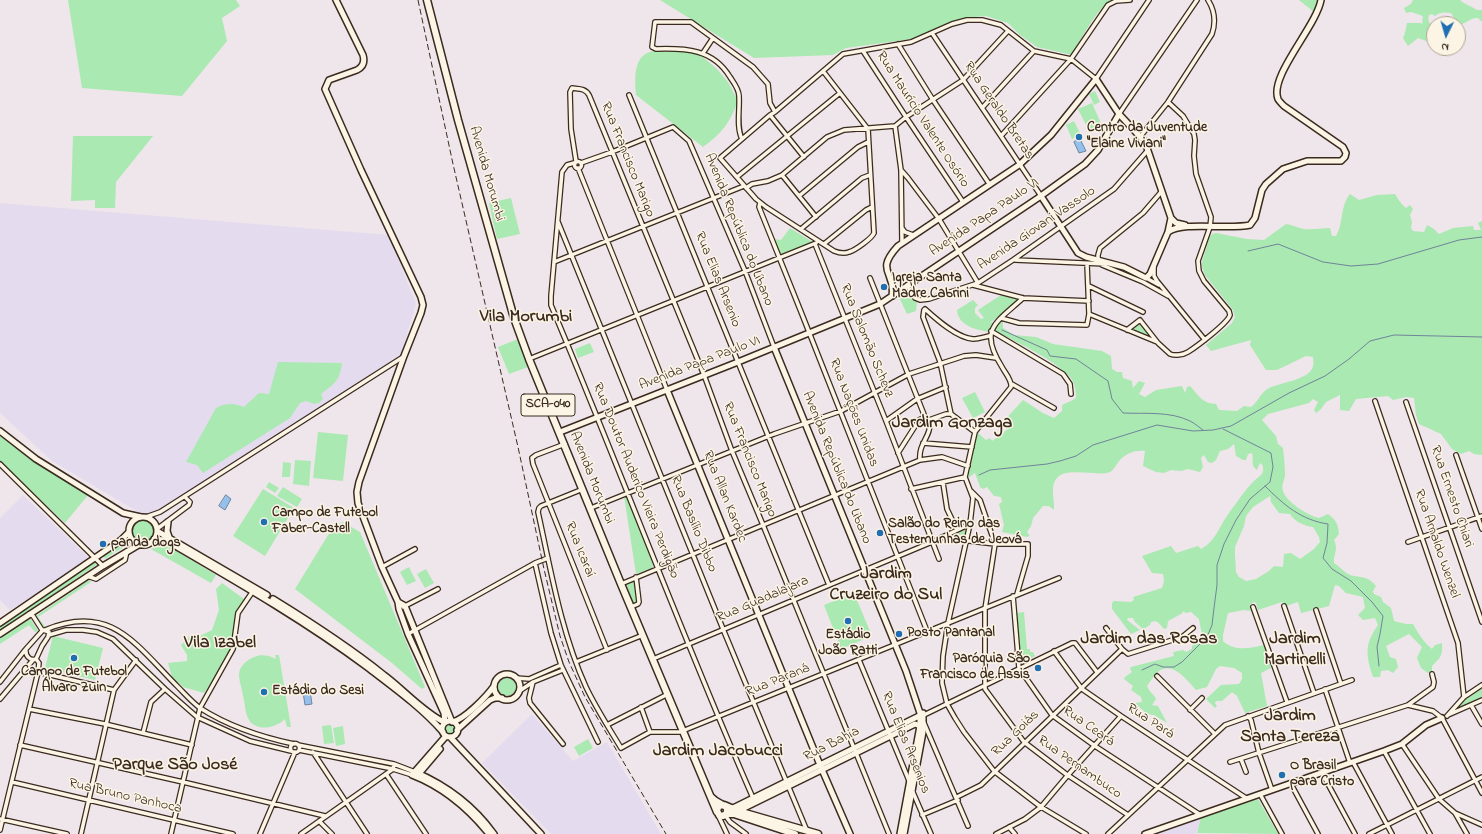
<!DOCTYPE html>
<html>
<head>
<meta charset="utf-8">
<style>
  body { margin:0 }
  #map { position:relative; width:1482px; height:834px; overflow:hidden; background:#eee6ea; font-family:"Indie Flower",sans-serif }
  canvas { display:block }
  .north { position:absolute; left:1426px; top:16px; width:40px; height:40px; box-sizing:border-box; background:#fcf5e5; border:1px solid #afa495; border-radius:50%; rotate:185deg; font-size:11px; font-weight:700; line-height:16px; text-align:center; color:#3b2a1e }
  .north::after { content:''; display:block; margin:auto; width:14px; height:18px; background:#1f6fb2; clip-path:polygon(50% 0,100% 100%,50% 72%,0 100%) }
</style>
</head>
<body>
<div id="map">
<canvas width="1482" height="834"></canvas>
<div class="north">N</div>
</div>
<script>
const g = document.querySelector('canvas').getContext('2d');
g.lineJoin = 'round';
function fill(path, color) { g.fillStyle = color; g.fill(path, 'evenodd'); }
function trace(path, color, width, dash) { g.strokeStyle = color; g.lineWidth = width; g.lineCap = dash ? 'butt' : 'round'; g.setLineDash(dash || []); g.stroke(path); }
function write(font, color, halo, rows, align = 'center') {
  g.font = font + ' "Indie Flower",sans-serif'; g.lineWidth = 3; g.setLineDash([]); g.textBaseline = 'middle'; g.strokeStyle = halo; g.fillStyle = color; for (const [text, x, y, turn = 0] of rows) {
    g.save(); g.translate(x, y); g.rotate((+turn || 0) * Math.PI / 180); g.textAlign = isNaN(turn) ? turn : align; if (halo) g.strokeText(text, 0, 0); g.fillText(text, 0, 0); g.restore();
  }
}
fill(new Path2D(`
  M0,203L389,235L416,304L401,354L182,498L145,516L52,461L0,413Z
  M23,495L87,556V562L10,610L0,600V518Z
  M532,714L573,761L607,742L661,834H551L482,763Z
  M1201,817L1196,834H1154Z`), '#e4dcee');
fill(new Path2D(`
  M68,0H236L240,6L222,18L227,41L182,96L82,88Z
  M660,0H1112C1098,6 1080,41 1072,55L1037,47L1020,35L1008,23L986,16L963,18L912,39L846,48L833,55L754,58Z
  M1299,0H1317L1314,12Z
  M1413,0H1460C1465,5 1472,6 1477,10H1482V22L1478,18C1470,17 1466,25 1458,24L1451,13C1445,12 1439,12 1435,16L1432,14L1429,15C1427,21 1430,24 1434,28V42L1432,43L1418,38L1408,46L1403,38L1405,33L1407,23H1421L1422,25L1423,16L1411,12L1406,13L1404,8L1411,4Z
  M676,49L699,54L717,69L728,82L738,101C730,123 721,134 703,147L636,95C635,82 633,60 647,53C653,50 669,50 676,49Z
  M1095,91L1100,102L1094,105L1089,94Z
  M1092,103L1102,126L1089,131L1078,109Z
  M1074,121L1081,135L1072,139L1066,125Z
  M73,136H153L116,182L115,208H95V200L71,201Z
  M1350,194L1359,200L1377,195L1395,194C1398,199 1401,204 1406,208L1410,205L1413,209L1410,215L1412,222L1411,228L1413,231L1424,232L1427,225L1434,229L1439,234L1453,228L1473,226L1474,230H1481L1478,223L1482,221V455L1474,454L1469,451L1461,454L1452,449L1441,434L1419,424L1416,415L1414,398L1406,397L1393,400L1388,396L1356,399L1349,411L1340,410V395L1326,402L1321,409L1316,413L1314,410L1318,402L1313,399L1309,403L1268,414L1262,420L1276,436L1278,444L1283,448C1284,457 1285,467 1285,476C1284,481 1281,485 1283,491C1286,502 1309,516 1319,518L1328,514C1336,520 1338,524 1339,534L1334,540C1339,549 1333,555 1334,563C1339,566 1345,573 1350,575C1361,578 1367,575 1376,586L1373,591L1374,594L1381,597L1383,602L1391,608L1394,621L1406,624H1413C1418,633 1424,643 1432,649L1435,645L1442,643C1443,656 1440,658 1432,666V672L1428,673L1421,668L1417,658L1422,647L1409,634L1386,646L1390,657L1396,659L1398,667L1393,673L1388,670L1381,671L1380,677H1373C1366,655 1364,645 1378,625L1375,618L1363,620L1358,615L1365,608L1363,597L1346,593L1339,586L1335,585L1329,606L1301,613L1298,602L1286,606L1282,602L1258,610L1256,603L1254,602L1250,605L1251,611L1244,610L1228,613L1223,635V641C1235,652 1250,648 1264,645L1271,668L1261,673L1267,706L1245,713L1237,696L1232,692L1222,701H1216L1215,703L1217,706L1215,708L1206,699L1221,685L1239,684L1242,679V673L1234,668L1220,666L1216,669L1207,687L1196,690C1187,680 1171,659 1157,673C1153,676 1150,682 1147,686C1149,692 1154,694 1156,699L1152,705L1158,706L1167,723L1154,715L1147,714L1135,703L1142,702L1141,697L1131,690L1133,686L1124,679L1125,677L1132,672L1130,669L1131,667L1174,656L1173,652L1183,650L1186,652L1192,649V646L1202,635L1199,619L1191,612L1185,613L1184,611L1181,614L1168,621L1167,628L1164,629C1160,625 1158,619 1151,622L1150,625L1143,629L1135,622L1133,618H1128L1127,620L1140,630L1131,634L1112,609V603L1114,601L1131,602L1134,600L1133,597L1162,588L1164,581L1163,574L1152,573L1142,556L1171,546L1176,553L1198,546L1201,549C1217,540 1219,526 1229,513C1237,502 1245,490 1254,481C1256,479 1259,477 1261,475C1264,471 1264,467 1261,463L1259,465L1257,470C1250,466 1254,459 1252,453L1248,454L1246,460H1243L1236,456L1234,444L1228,449L1220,451L1216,460L1212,463L1208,462L1204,455L1201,458L1203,467L1200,472L1188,469L1181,471L1171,470L1164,473L1156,472L1143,466L1145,451C1135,450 1127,453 1120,460C1115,465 1114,472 1107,473C1095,475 1066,468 1058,477C1049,485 1055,499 1054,510L1049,506H1043L1033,518L1031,526L1027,532L1030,536L1027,537L1002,532L1004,525L999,504L1002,502L1001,497L994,496L987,487L983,489L980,487L975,473L968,478L977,432L986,440L990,438L992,441L1008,429L1002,423L1023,400L1043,413L1054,418L1062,411V405L1071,401L1076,398C1076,390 1075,383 1070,377C1053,359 1015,341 993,330L990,332C977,330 958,326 957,310L973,300L978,305L975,308V313L981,319L984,318L978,310L1001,295L1015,297L1018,300L1016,303L990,323L1003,321V328L1014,335L1036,337L1053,344L1102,351L1111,356L1112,369L1117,372H1122L1123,378L1132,381L1133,388L1139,381L1145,383L1139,394L1145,397L1156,390L1182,386L1185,393L1187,387L1190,386C1198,395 1203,404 1216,404L1219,410L1237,411L1244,406L1251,407C1258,402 1260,394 1266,390C1277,382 1310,381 1313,366C1314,364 1313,360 1313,357L1306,356L1277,370H1266L1250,345L1251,340L1211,351L1206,345L1232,323L1235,317L1233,310L1205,275L1202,267V262L1209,238L1212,234L1216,233L1247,239L1264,240L1286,224C1293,225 1298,228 1304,229C1313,230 1321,228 1330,228L1332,236H1336C1344,222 1340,206 1350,194ZM1270,496L1271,502L1279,513L1290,514C1294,521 1304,526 1313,527L1319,537L1320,542L1314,549L1300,559L1291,553L1284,554L1283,567L1274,566L1269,571L1256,579L1246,581L1239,577L1236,572L1235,556V547L1244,526L1246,516L1253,507Z
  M511,198L520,234L497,239L489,203Z
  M790,228L814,243L781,256L774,239L781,240Z
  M1117,267H1121L1149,280L1161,289L1118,270L1116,269Z
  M908,289L917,302L916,311L907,314L898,295Z
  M1141,322L1153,338L1130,330Z
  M518,339L528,367L509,374L498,347Z
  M590,343L594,352L578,358L575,349Z
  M278,362L342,363C340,381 334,384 321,394L323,399L319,403L314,404L306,401L300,403L290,418L203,473L197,465L186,462L216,408C225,403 234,403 244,407L259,393L269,394Z
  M975,392L985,412L973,418L962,398Z
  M318,432L348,435L343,481L313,478Z
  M0,433L49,471L88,495L65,523L0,462Z
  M295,460L311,461L309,486L293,484Z
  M283,462L291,463L290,477H282Z
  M269,482L279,488L275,493L266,487Z
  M283,487L302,499L297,507L277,496Z
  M263,489L294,508L265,556L233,536Z
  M624,496L628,497L653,565L652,568L636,574Z
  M132 531a11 11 0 1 1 22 0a11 11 0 1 1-22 0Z
  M343,522L360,532L425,687L422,689L392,663L295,589L333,527Z
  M965,529L967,530L965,538L955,536Z
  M126,539L128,544L105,559L103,555Z
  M165,544L216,575L211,583L151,549Z
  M95,560L99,563L0,631V625Z
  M409,567L416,581L407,585L400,572Z
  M426,569L434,583L425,588L417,574Z
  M635,579L637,602L633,604L626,584L627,582Z
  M89,580L91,582L38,617L46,628L43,629L36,616Z
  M222,583L248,602L239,613L237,636L240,644L204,693L183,687L172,677L168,663L187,661V655L181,645L190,636H200L212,630L219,610L216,589Z
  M854,593L872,636L841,649L824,605Z
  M1024,612L1027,649H1030V652H1033L1035,656L1021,663L1017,613Z
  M30,618L38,631L35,632L29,625L0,644V638Z
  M53,636L103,648L95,680L45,668Z
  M261,655L269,656L276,659L275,655H279L291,727H287L285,719C276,728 255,733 248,718C245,712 245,703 243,696C242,689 239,681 239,674C240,663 251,657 261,655Z
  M498 687a9 9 0 1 1 18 0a9 9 0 1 1-18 0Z
  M1482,688V697L1456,709L1455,707L1458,705Z
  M443 729a6 6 0 1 1 12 0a6 6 0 1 1-12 0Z
  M331,725L334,743L324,744L322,726Z
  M343,726L345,744L336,746L333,728Z
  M588,739L593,748L579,756L574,747Z
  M314,749L391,765V766L390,767L315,752Z
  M1258,799L1277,832L1278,830L1280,834L1197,833L1201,817Z`), '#aae9b1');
const water = new Path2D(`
  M1080,139L1086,151L1079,153L1074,142Z
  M226,495L231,499L225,510L219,506Z
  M310,691L312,704L305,705L303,692Z`);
fill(water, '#93c0ed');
trace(water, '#70849a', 1);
trace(new Path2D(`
  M1248,251L1278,244L1323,262L1351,266L1378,264L1459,240L1482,237
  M1002,330L1047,350L1050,356L1076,359L1108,381L1112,399L1123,413C1144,414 1170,411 1190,421C1194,423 1199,427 1203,430
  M979,475L990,470L1047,464L1060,461L1076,456L1093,445L1157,425L1193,431L1213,430L1231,426L1289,393L1325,376L1349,359L1370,341L1394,335L1482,337
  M1265,486C1284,505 1301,520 1328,524L1327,543L1323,558L1332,569L1351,581L1372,602L1383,616L1380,634L1377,647L1379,666
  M1142,670L1155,664L1163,667H1174L1182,662L1207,637L1212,625L1214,608L1217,585V565L1224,544L1236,520L1250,499L1270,482L1273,467L1271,453L1223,429`), '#70849a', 1);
const street = new Path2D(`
  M932,33L1041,196
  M898,44L933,100L990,185
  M863,51L906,117L963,202
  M703,53L713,38
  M823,71L868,129L874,233C872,238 856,250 849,252C844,254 839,253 834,251L766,207L756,199L720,158L770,115L775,112L843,54L911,42L952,24L967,20H982L1001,25L1034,51L1071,59L1096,79L1149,0
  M629,95L829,585
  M982,108L1034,51
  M1119,114L1197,0
  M770,115L804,157
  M895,126L901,170L902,243
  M1001,136L1071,59L1108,5L1116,1L1130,0
  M1140,137L1168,102L1212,34C1216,22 1215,11 1208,0
  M742,139C736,127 740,109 739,96C739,89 734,83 730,77C713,49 686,48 656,49L652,47L655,22H691L753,67L768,84L770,103L775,112
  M576,161L571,129L570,92L572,88C579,89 585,88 589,95L704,375L732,451L763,525L889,834
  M574.5 165a3.5 3.5 0 1 1 7 0a3.5 3.5 0 1 1-7 0Z
  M574,163L567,165L562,172L551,296V305C620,469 682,636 753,798
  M581,163L612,152L673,127L689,141L745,271L774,347
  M578,168L667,390
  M901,170L908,178L939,219L978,283
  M782,175L816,217
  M737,177L840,93
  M746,188L752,184L768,181L782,175L827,137L844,130L895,126L906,117L963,80L1008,31
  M799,196L858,147L868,142
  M760,203L759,207C816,348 871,490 927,631
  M558,222L723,629L807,831
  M902,228L905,232L913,235
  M801,229L862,178L870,175
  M815,244L886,421L939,559
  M824,244L866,210L872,207
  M1015,260L1106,264
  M1098,260V255L1100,248L1143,213L1162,191
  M554,262L744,186
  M1102,265L1143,282L1168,296
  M1154,267V276L1157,281L1205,340
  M870,278L925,417
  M1146,278L1159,285
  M907,285L915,298L920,300L929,299L978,283L1013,260L1114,189L1148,150
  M973,285L1023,298L1089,301
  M1089,286L1143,312
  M1023,298C996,323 978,329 1002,367C1005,373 1012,380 1011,387L975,432L965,477L973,498L970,524L948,623L943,656L942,683L947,704L955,718L964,732L994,771L1041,807L1086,834
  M1089,314L1157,342
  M1001,318L1019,323L1087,325L1089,314L1087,264
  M1127,330L1140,320L1158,343L1170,354C1175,356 1183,355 1188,352C1196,347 1228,323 1230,315L1229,311L1204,281L1199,271L1198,261L1210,227L1211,217L1196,174L1194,156L1195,140L1194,134L1183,116L1168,102
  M991,331L1063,374L1070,384L1071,394
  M529,359L816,243
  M1012,384L1054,408
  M1375,401L1458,643L1464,697
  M1406,402L1482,622
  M929,420L946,414H951
  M886,421L917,399L946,387
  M975,432L951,414L940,362L923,317L924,310L925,309C936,319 957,338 973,339C979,339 984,337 989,336
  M923,443L972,447
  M565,444L536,455L532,458L533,464L607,650
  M898,453L919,420L925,417
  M1456,455L1482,529
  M920,460C918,442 933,436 929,420
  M0,464L103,566
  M943,483L947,509L957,530
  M583,489L541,506L539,508L538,512C551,571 561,632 586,687C596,708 609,728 621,748L650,732H680L1059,578
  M911,489L965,477
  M971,491L980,500L995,544L985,609V689L1024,742L1066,774L1128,815
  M591,508L774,434L841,411L909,374L964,356L976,355L996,358
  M146,517L160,512L403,357
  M157,529L189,505L190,502L185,497
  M944,538L995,544H1028V556L1017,594
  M1408,542L1482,516
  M535,563L548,558
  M382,567L415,549
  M87,576L96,579L125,560L127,551
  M621,584L920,460L942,457L968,466
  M1013,596L1019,668L1052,715L1095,746L1199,814
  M1284,606L1314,693
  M403,607L438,589
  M631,607L638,604L639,602L636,577
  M1253,607L1287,702
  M1316,610L1341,684
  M29,614L33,616L42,630
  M1106,628L1122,649L1128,654L1182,637L1193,628
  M43,630L49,632L48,637L42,646L36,659C30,661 25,656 26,649Z
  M45,630C111,602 136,645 178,687C185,694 192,702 200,708C228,726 261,737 294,744
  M408,634L535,563L551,633L561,665L598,742
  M49,635L66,630H83L97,632L113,639L165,689L197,717L250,741L291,751
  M1054,651L1082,689L1121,716L1246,798
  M653,659L932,542L970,524
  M859,660L910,783
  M576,662L643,635
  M38,672L114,690
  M1157,676L1214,733
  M516,678L529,679L561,665
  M0,682L25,650
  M533,682L529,698L530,703L563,744
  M1325,689L1350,763
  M518,692L533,682L563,670
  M0,699L33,660
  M1408,705L1433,711L1442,718L1482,793
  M1471,705L1482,724
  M641,707L650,732
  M29,709L105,724L192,745
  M1190,710L1202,698
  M924,715L1072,643H1075L1097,672
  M1448,715L1482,700
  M1248,716L1251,720L1259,753L1272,790
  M1447,716L1464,697L1482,685
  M924,723L968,826
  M607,725L668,694
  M143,733L151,702L165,689
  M290.5 748a4.5 4.5 0 1 1 9 0a4.5 4.5 0 1 1-9 0Z
  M1402,744L1439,799L1455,813L1482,825
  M20,745L183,782L325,816
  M298,745L394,764L415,772
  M299,750L393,769L412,775
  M1384,751L1430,834
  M313,752L367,834
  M1241,759L1246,772
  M1230,762L1408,705L1433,687L1434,682L1432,674
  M1353,762L1392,834
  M1322,773L1355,834
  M386,774L426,834
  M12,782L233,834
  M1291,784L1318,834
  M912,790L931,834
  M1260,794L1282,834
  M957,797L981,785L1122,649
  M1455,813L1467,834
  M718,815L727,834
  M725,815L730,822L746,834
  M922,815L958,800
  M0,819L67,834
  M319,821L332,834
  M1009,827L1015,834
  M0,830L38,672L39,663L36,659
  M81,834L114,690L136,660
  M171,834L200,708L233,649L238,613L253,591
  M260,834L295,752
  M301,834L386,774L393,769L394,764
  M996,834L1025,819L1041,807L1068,775L1121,716
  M1108,834L1225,725L1352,680
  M1369,834L1482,777`);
const secondary = new Path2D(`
  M336,0L363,55C365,62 363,67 357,70L329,80L325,89L361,170L421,297L423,305L421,313L404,356L359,482L357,492L358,503L382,567L398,602L399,609L408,634L444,713L445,722
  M1171,218L1176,223L1185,225
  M1168,232C1183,221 1229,230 1250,225L1255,218L1262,190L1266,184L1283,169L1307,161H1341L1345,157L1346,153L1343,147L1284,106C1282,104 1279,101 1278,99C1269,76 1316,27 1321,0
  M892,296C896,271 874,272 898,246L1019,165L1051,135L1096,79L1119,114L1145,142L1171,218L1168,232L1150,274L1146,278L1124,267L1086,257L1078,253L1041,196
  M774,347L906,671L920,713V726L900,834
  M667,390L820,765L850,834
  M0,431L36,459L123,513L141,517
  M560,432L738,362L880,304L1038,198L1085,164L1098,150L1119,114
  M129 531a14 14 0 1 1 28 0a14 14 0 1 1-28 0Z
  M168,522L167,531L169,537
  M157,531L267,595
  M154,539L164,540L172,544C239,583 305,621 367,667C393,687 421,707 443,732
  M273,599C312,623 349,647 384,675C403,689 423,712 444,722
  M398,602L405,606L452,722
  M0,623L121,540L129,532
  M0,634L103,566L140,544
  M494 687a13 13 0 1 1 26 0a13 13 0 1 1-26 0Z
  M442 729a8 8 0 1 1 16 0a8 8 0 1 1-16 0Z
  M452,722C464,720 487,696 494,686
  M457,730L490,700L495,698H502
  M446,736L412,775C443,787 468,808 489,834
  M450,737L541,834
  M415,772C448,786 473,805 494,834
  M418,775L440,749
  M733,808L921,715
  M736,812L915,724L920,726
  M904,834L923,732V713
  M1145,834L1384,751L1402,744L1426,725L1442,718`);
const primary = new Path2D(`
  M427,0L458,120L514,318L529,359L621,584L717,812
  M711,797C716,803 722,803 727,808V813L723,816L719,815L717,810L719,806L723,805
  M724,805L738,811L818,834
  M726,814H734L795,834`);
trace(street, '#3b2a1e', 6);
trace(secondary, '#3b2a1e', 8);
trace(primary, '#3b2a1e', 9);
trace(street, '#fcf5e5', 3.5);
trace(secondary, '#fcf5e5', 5);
trace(primary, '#fcf5e5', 6);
trace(new Path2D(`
  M418,0L453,164L518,447L544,569L560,636L569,662L585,697L666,834`), '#3b2a1e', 1, [6, 3]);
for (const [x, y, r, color] of [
  [1079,137,4,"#1f6fb2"],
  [884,287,4,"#1f6fb2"],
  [264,522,4,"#1f6fb2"],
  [880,533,4,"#1f6fb2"],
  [103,544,4,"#1f6fb2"],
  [848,621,4,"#1f6fb2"],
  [899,634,4,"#1f6fb2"],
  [74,658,4,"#1f6fb2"],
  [1038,668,4,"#1f6fb2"],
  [264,692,4,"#1f6fb2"],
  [1282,775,4,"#1f6fb2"]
]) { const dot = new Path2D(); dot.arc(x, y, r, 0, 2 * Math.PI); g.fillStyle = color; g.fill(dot); trace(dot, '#fcf5e5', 1.5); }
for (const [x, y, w] of [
  [548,405,54]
]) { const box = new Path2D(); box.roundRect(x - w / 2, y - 11, w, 22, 3); g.fillStyle = '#fcf5e5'; g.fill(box); trace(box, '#3b2a1e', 1); }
write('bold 13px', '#3b2a1e', null, [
  ["SCA-040",548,405]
]);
write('14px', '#3b2a1e', '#fcf5e5', [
  ["Rua Geraldo Bretas",998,111,56],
  ["Rua Maurício Valente Osório",922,120,57],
  ["Rua Francisco Marigo",627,160,68],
  ["Avenida Morumbi",486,174,74],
  ["Avenida Papa Paulo VI",985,218,-34],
  ["Avenida Giovani Vassolo",1037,229,-34],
  ["Avenida República do Líbano",738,230,68],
  ["Rua Elias Arsenio",717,280,68],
  ["Rua Salomão Schevz",866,341,68],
  ["Avenida Papa Paulo VI",700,364,-21],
  ["Rua Nações Unidas",853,413,69],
  ["Rua Francisco Marigo",749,460,68],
  ["Avenida República do Libano",836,468,68],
  ["Avenida Morumbi",591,478,68],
  ["Rua Doutor Auderico Vieira Perdigão",635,481,68],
  ["Rua Allan Kardec",724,497,68],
  ["Rua Ernesto Chiari",1451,497,71],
  ["Rua Basílio Dibbo",693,524,68],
  ["Rua Arnaldo Wenzel",1436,544,71],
  ["Rua Icaraí",579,550,68],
  ["Rua Guadalajara",763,600,-23],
  ["Rua Paraná",778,681,-22],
  ["Rua Pará",1150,722,33],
  ["Rua Ceará",1088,727,35],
  ["Rua Goiás",1016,734,-44],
  ["Rua Elias Arsenios",905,743,68],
  ["Rua Bahia",832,745,-27],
  ["Rua Pernambuco",1079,768,35],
  ["Rua Bruno Panhoca",125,797,13]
]);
write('bold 14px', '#3b2a1e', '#fcf5e5', [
  ["Centro da Juventude",1087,129],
  ["\"Elaine Viviani\"",1087,145],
  ["Igreja Santa",892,279],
  ["Madre Cabrini",892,295],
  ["Campo de Futebol",272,514],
  ["Faber-Castell",272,530],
  ["Salão do Reino das",888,525],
  ["Testemunhas de Jeová",888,541],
  ["panda dogs",111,544],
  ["Posto Pantanal",907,634],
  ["Estádio",848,636,"center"],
  ["João Ratti",848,652,"center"],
  ["Paróquia São",1030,660,"right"],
  ["Francisco de Assis",1030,676,"right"],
  ["Campo de Futebol",74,673,"center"],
  ["Álvaro Zuin",74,689,"center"],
  ["Estádio do Sesi",272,692],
  ["O Brasil",1290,767],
  ["para Cristo",1290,783]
], 'left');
write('bold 18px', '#3b2a1e', '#fcf5e5', [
  ["Vila Morumbi",526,318],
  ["Jardim Gonzaga",952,424],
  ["Jardim",886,575],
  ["Cruzeiro do Sul",886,596],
  ["Jardim das Rosas",1149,640],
  ["Jardim",1295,640],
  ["Martinelli",1295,661],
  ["Vila Izabel",220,644],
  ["Jardim",1290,717],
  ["Santa Tereza",1290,738],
  ["Jardim Jacobucci",718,752],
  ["Parque São José",175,766]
]);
</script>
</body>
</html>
